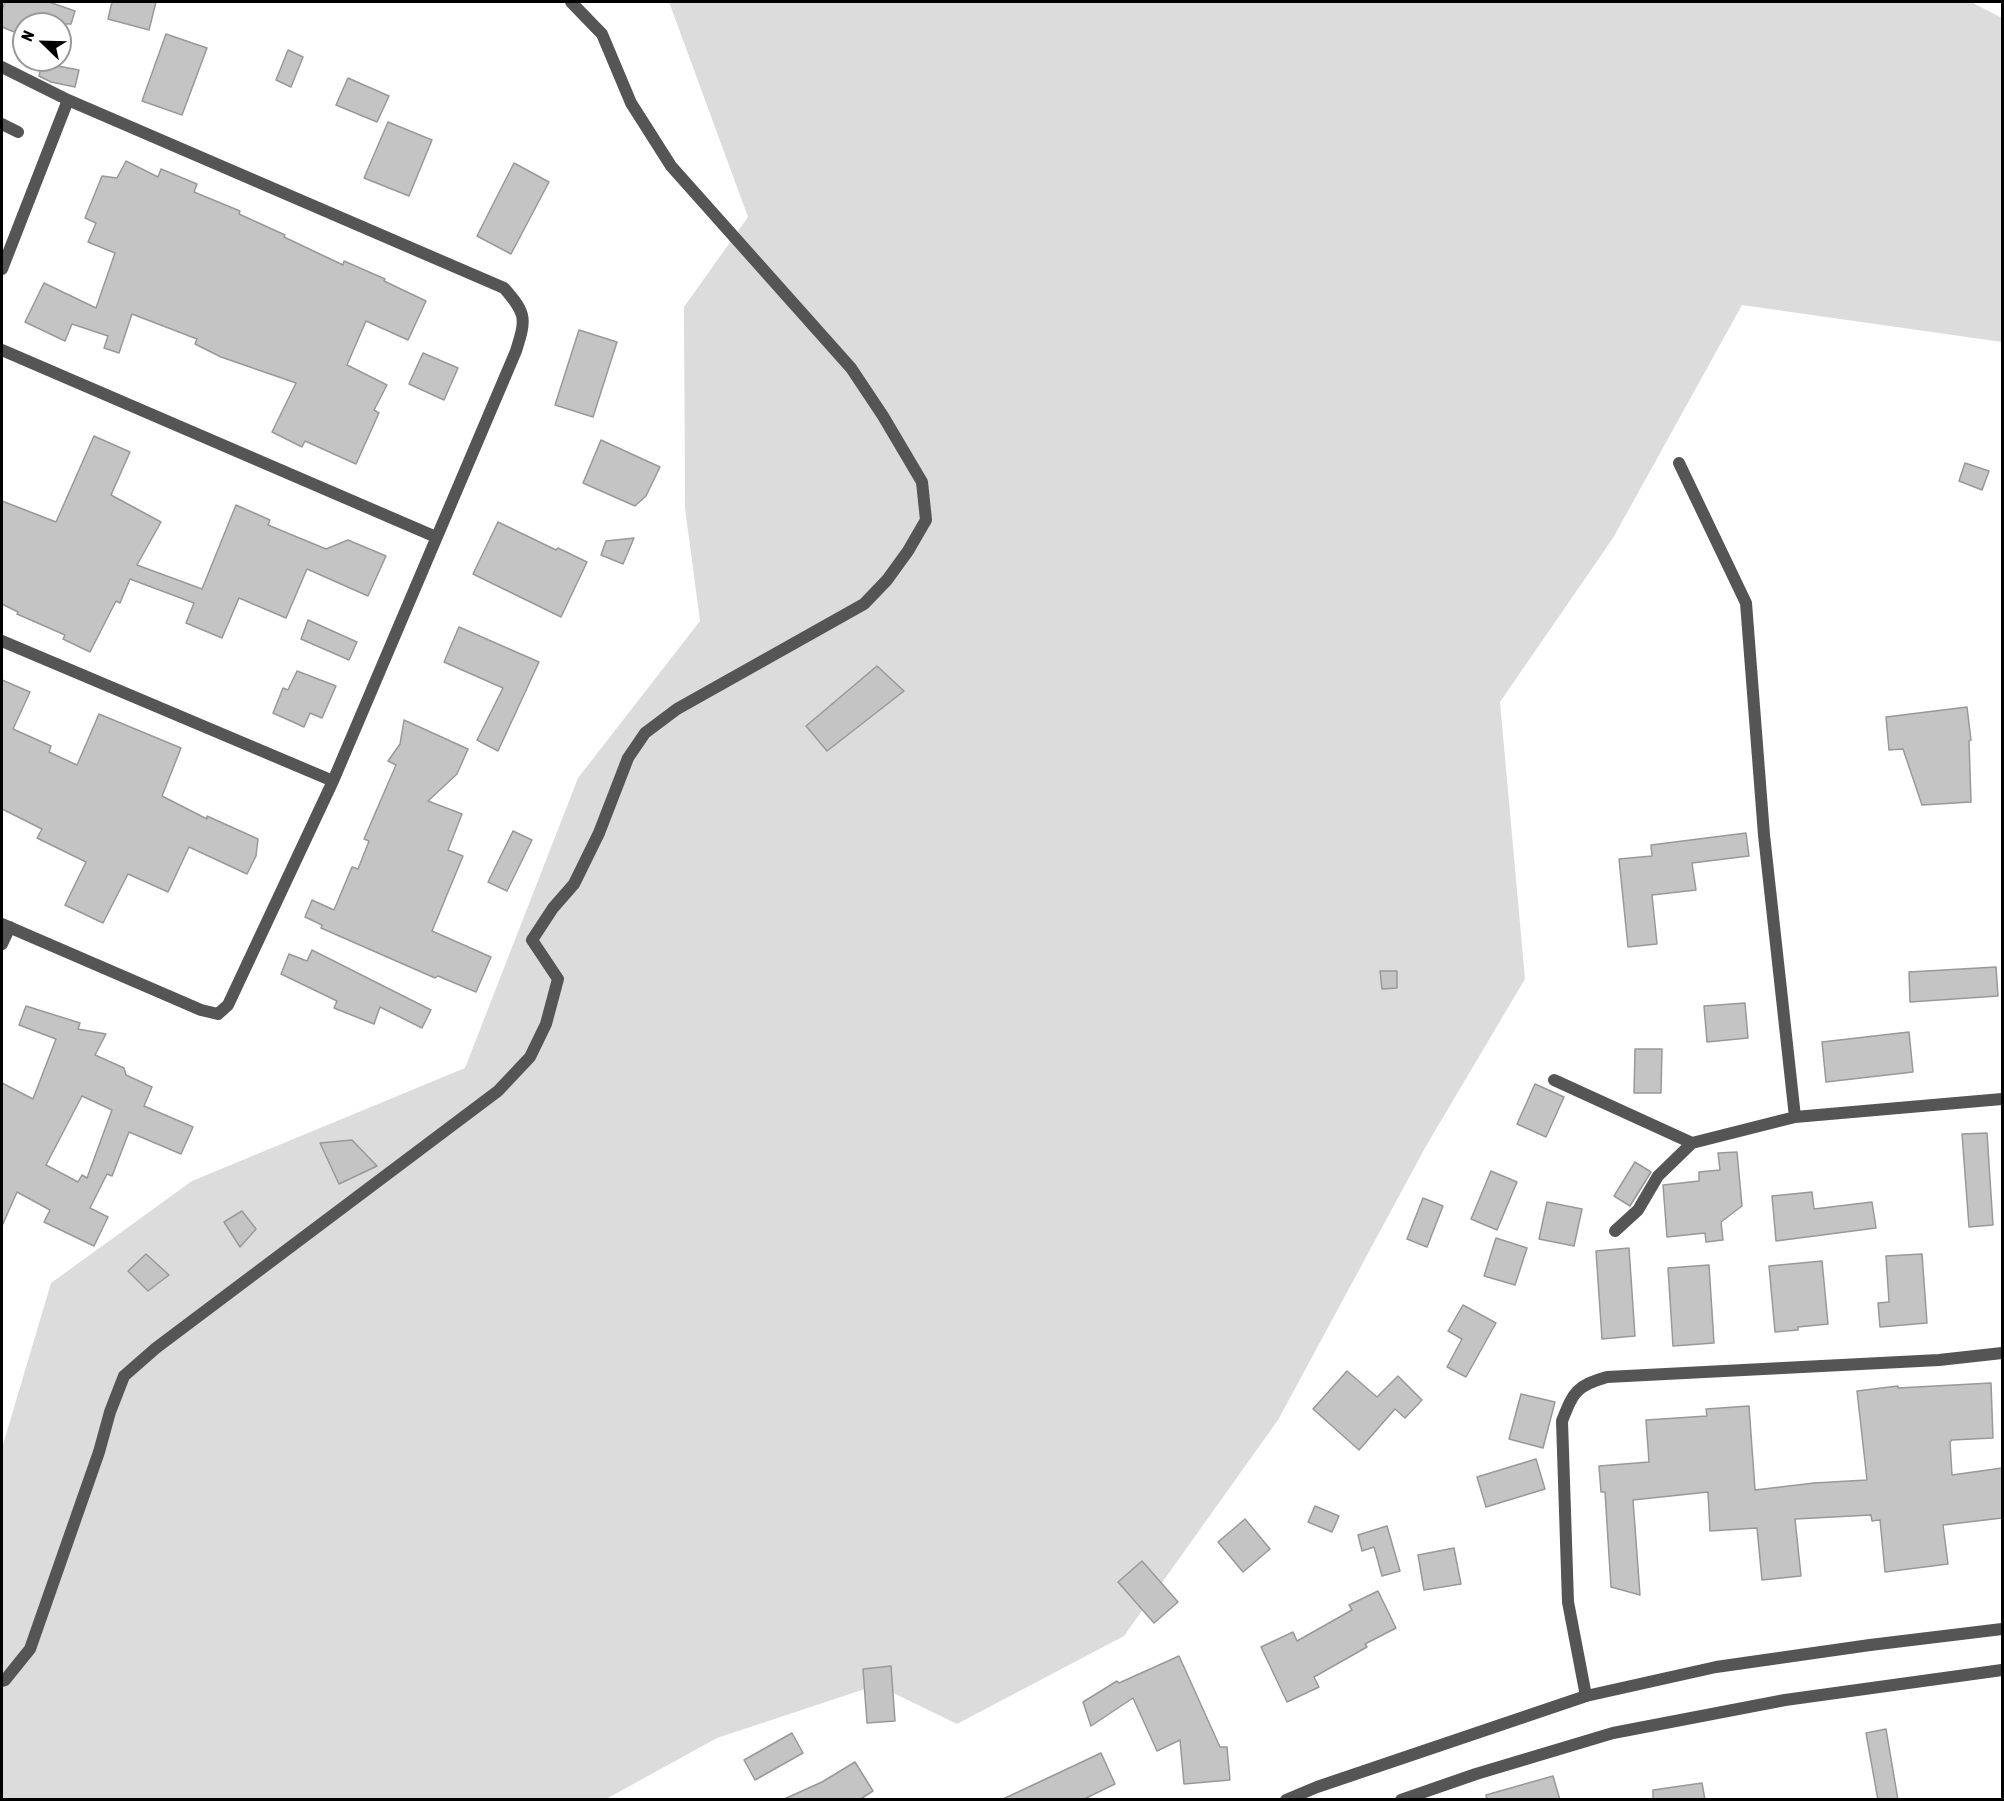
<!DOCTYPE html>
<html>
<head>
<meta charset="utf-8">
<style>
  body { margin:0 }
  #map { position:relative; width:2004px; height:1801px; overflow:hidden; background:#fff; font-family:"Asap Condensed",sans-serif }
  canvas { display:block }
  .frame { position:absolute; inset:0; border:3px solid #000; pointer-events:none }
  .north { position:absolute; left:12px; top:12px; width:60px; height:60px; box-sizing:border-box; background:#fff; border:2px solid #999; border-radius:50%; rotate:293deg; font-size:16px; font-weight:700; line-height:24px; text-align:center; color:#000 }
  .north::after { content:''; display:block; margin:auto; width:21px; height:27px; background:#000; clip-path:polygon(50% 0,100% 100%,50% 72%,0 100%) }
</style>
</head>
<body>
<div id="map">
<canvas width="2004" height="1801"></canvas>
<div class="frame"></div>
<div class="north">N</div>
</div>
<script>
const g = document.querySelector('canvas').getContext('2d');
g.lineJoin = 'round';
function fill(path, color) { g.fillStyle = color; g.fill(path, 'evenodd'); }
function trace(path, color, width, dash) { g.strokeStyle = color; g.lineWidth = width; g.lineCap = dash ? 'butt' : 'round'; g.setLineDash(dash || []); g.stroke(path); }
fill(new Path2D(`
  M669,2H1971L2002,18V342L1742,305L1613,538L1500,702L1525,979L1426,1146L1278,1420L1124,1636L957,1724L877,1685L717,1738L606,1799L2,1800V1448L51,1283L192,1181L465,1068L578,778L700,621L685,508L684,307L748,217Z`), '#dcdcdc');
const building = new Path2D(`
  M5,2H49L75,11L71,24H24V36L2,27V10Z
  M112,2H156L149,30L108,19Z
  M166,34L207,48L182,115L142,101Z
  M288,50L303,57L291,87L276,80Z
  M42,63L79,70L75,87L51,82L39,76Z
  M348,78L389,96L377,122L336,105Z
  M388,122L432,140L409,196L364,178Z
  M126,161L158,177L161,169L197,184L194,192L240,211L239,214L285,235L284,237L343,265L344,261L385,279L384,281L426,301L408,340L366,321L347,365L387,385L374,410L379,413L356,464L305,441L302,447L272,432L296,383L221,357L195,344L197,339L132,314L119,353L104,348L108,336L72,324L65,341L25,322L44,283L96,308L115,253L88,242L96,223L85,218L102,176L117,178Z
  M514,163L549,182L511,254L477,236Z
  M579,330L617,342L593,417L555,405Z
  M423,353L458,368L444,400L409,384Z
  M94,436L130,452L111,495L161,522L137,565L202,589L236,505L270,520L268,525L326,549L348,540L386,556L368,596L307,569L286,618L239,598L222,638L186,623L194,603L130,579L120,603L116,601L90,652L63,639L65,635L17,614L18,612L2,604V501L56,522Z
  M601,440L660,467L646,496L635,506L583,483Z
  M1965,463L1989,471L1982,490L1959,481Z
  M498,522L556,550L558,548L587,562L561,617L473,574Z
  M634,538L623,564L601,555L606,541Z
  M308,620L357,642L349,660L301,639Z
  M459,627L539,662L498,751L477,740L503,688L444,662Z
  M877,666L904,691L827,751L806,726Z
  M297,671L336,686L322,718L310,713L304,727L273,713L283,688L288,690Z
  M2,680L30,692L13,729L51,746L49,752L77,765L99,714L181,748L162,796L207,819V816L258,839L256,856L247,874L189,847L168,892L128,874L103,923L65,905L86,862L37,838L42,829L2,809Z
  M1967,707L1971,740L1969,741L1971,802L1922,805L1903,749L1889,750L1886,717Z
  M404,720L468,749L457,774L428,801L462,814L448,850L463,856L432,931L491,957L476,992L438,976L435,978L321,928L322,925L305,917L312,900L334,910L352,867L358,869L369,841L364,839L396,765L388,761L400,744Z
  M513,831L532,840L507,891L488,882Z
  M1746,833L1749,856L1692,863L1696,890L1652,895L1657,944L1628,947L1619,859L1652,856L1651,845Z
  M312,950L431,1010L422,1028L380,1007L374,1024L334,1008L337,1001L281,974L289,954L307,961Z
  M1996,967L1998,996L1910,1002L1909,972Z
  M1380,971H1397V988L1382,989Z
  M1745,1003L1748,1038L1707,1042L1704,1006Z
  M26,1006L80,1023L78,1029L106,1034L95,1055L124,1068L126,1075L152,1087L144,1106L193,1127L181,1154L129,1132L112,1176L107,1174L90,1208L108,1217L94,1246L44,1222L50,1210L17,1192L2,1226V1083L33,1099L56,1039L19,1025ZM82,1096L112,1110L87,1178L82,1175L78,1182L46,1165Z
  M1909,1032L1913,1072L1826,1082L1822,1042Z
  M1635,1049H1662L1661,1093H1634Z
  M1535,1084L1564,1097L1546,1137L1517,1124Z
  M1987,1133L1993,1225L1969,1227L1962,1134Z
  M352,1140L377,1166L339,1184L320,1143Z
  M1737,1152L1742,1206L1721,1222L1723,1240L1706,1242L1705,1233L1667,1237L1663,1185L1699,1181V1172L1720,1170L1718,1153Z
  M1635,1162L1651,1172L1630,1206L1614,1196Z
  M1491,1171L1517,1182L1497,1230L1471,1219Z
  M1812,1192L1814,1209L1872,1202L1876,1228L1776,1241L1772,1196Z
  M1423,1198L1443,1206L1427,1247L1407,1239Z
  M1547,1202L1582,1209L1574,1246L1539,1239Z
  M242,1211L256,1229L240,1247L224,1222Z
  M1496,1238L1527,1248L1515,1285L1484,1276Z
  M1629,1248L1635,1336L1602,1339L1596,1251Z
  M146,1254L169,1275L148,1291L128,1271Z
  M1922,1254L1927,1323L1880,1327L1878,1303L1889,1302L1886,1256Z
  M1822,1261L1828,1324L1798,1327V1330L1775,1332L1769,1266Z
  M1709,1265L1714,1343L1673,1346L1668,1268Z
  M1463,1305L1496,1323L1466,1377L1447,1367L1462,1339L1448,1331Z
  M1347,1371L1377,1397L1398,1376L1422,1400L1405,1418L1395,1409L1359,1450L1313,1409Z
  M1991,1383L1993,1438L1952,1440L1950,1442L1952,1475L2002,1468V1518L1943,1525L1948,1564L1885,1572L1880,1520L1872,1521L1871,1515L1795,1519L1801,1576L1762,1580L1757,1528L1710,1531L1708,1492L1633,1500L1640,1595L1611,1587L1605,1492H1601L1599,1466L1649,1462L1646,1420L1707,1416L1706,1409L1749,1406L1755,1490L1814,1483L1867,1480L1857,1391L1898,1386V1388Z
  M1521,1394L1555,1402L1543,1448L1509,1439Z
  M1536,1459L1545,1489L1486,1507L1477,1477Z
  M1315,1506L1339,1516L1332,1532L1308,1522Z
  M1245,1519L1270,1549L1243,1572L1218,1542Z
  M1387,1526L1400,1571L1382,1576L1374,1547L1362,1551L1358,1535Z
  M1454,1548L1461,1584L1424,1590L1418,1555Z
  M1142,1561L1178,1602L1154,1623L1118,1582Z
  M1378,1591L1396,1628L1365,1644L1367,1647L1314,1677L1319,1687L1287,1702L1261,1647L1293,1632L1297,1641L1352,1610L1349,1605Z
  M1179,1656L1220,1747H1227L1230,1780L1184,1784L1180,1740L1157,1751L1133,1698L1091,1726L1083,1702L1117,1681L1119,1683Z
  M891,1666L895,1721L867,1723L863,1669Z
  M1886,1729L1898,1800H1878L1866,1733Z
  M792,1733L803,1753L755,1780L744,1760Z
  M1101,1753L1115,1784L1082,1800H1001Z
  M855,1762L873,1791L859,1800H782L822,1782Z
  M1553,1776L1560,1800H1487L1486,1795Z
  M1702,1783L1705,1800H1653V1790Z`);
fill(building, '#c4c4c4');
trace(building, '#999', 1.5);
trace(new Path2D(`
  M2,67L68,100
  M2,124L18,132
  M2,269L68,100L504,288C527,314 526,319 516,351L333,781L228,1005L218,1014L201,1010L2,924
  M2,350L436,537
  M1679,463L1746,603L1764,835L1795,1117
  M2,641L333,781
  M2,944L10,927
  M1554,1080L1692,1143
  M1615,1231L1638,1210L1658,1176L1692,1143L1795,1117L2002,1099
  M2,1681L5,1680L30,1649L99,1452L110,1412L124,1376L156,1348L498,1091L530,1057L546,1024L558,979L532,940L553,908L574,884L599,833L628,758L645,733L677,709L864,604L887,580L908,551L926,520L922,482L883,416L851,368L671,166L631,103L602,34L571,2
  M1586,1696L1568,1602L1562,1421C1574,1391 1576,1386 1607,1377L1939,1360L2002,1353`), '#555', 12);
trace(new Path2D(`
  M1286,1800L1317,1787L1586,1696L1716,1667L1870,1645L2002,1629
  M1401,1800L1476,1774L1613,1733L1785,1700L2002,1670`), '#555', 12);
</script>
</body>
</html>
